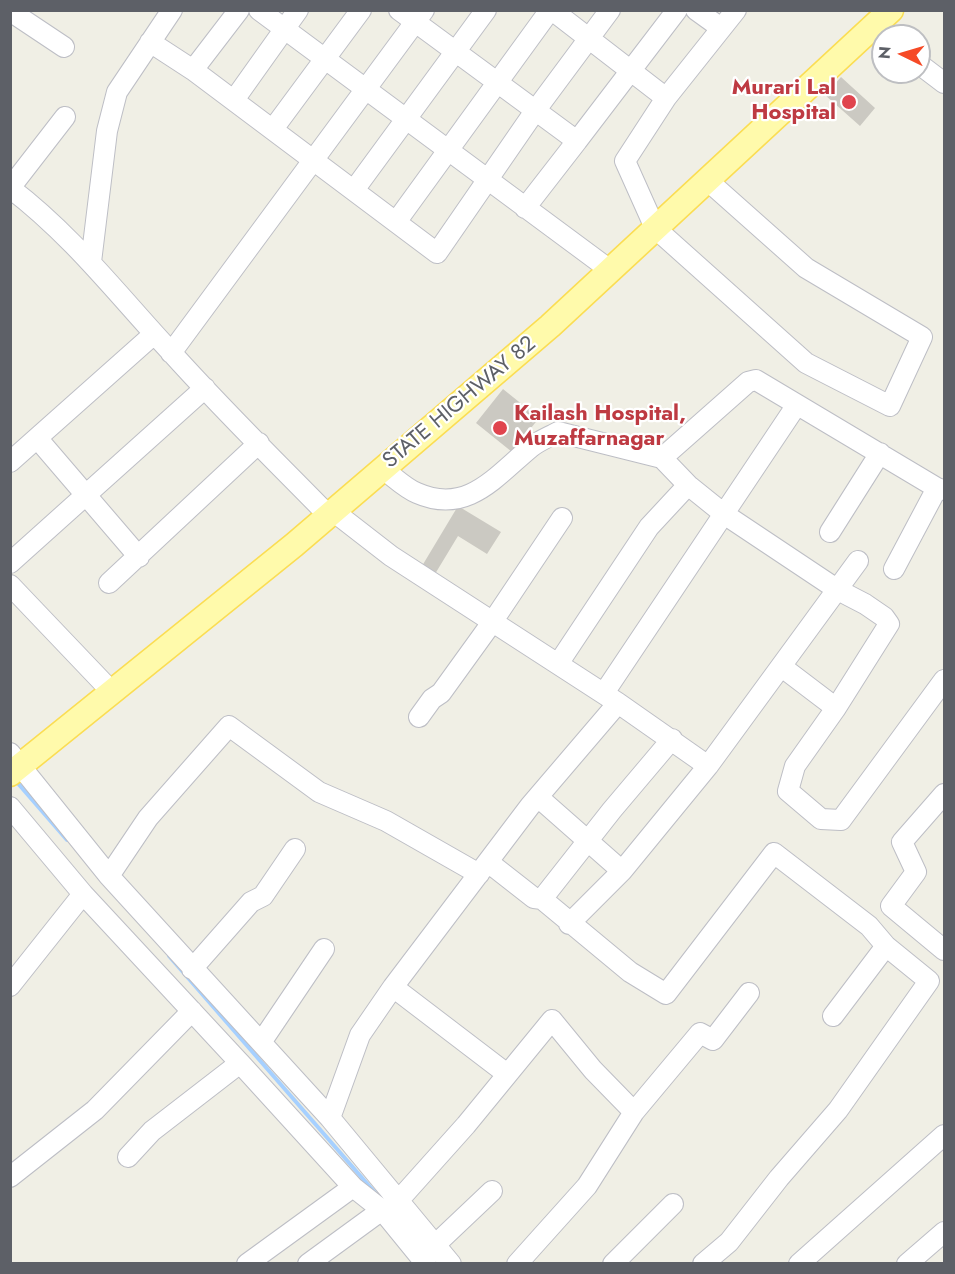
<!DOCTYPE html>
<html>
<head>
<meta charset="utf-8">
<style>
  body { margin:0 }
  #map { position:relative; width:955px; height:1274px; overflow:hidden; background:#f0efe5; font-family:Jost,sans-serif }
  canvas { display:block }
  .frame { position:absolute; inset:0; border:12px solid #5d6067; pointer-events:none }
  .north { position:absolute; left:871px; top:24px; width:60px; height:60px; box-sizing:border-box; background:#fff; border:2px solid #bebfc2; border-radius:50%; rotate:275deg; font-size:16px; font-weight:700; line-height:24px; text-align:center; color:#5d6067 }
  .north::after { content:''; display:block; margin:auto; width:21px; height:27px; background:#f64a26; clip-path:polygon(50% 0,100% 100%,50% 72%,0 100%) }
</style>
</head>
<body>
<div id="map">
<canvas width="955" height="1274"></canvas>
<div class="frame"></div>
<div class="north">N</div>
</div>
<script>
const g = document.querySelector('canvas').getContext('2d');
g.lineJoin = 'round';
function trace(path, color, width, dash) { g.strokeStyle = color; g.lineWidth = width; g.lineCap = dash ? 'butt' : 'round'; g.setLineDash(dash || []); g.stroke(path); }
function fill(path, color) { g.fillStyle = color; g.fill(path, 'evenodd'); }
function write(font, color, halo, rows, align = 'center') {
  g.font = font + ' Jost,sans-serif'; g.lineWidth = 4.5; g.setLineDash([]); g.textBaseline = 'middle'; g.strokeStyle = halo; g.fillStyle = color; for (const [text, x, y, turn = 0] of rows) {
    g.save(); g.translate(x, y); g.rotate((+turn || 0) * Math.PI / 180); g.textAlign = isNaN(turn) ? turn : align; if (halo) g.strokeText(text, 0, 0); g.fillText(text, 0, 0); g.restore();
  }
}
trace(new Path2D(`
  M15,780L67,840
  M169,956L377,1195`), '#a6d0ff', 4);
fill(new Path2D(`
  M841,77L875,108L860,126L825,95Z
  M503,389L539,418L512,452L476,423Z
  M458,506L501,532L487,554L458,536L435,574L422,566Z`), '#cbc9c2');
const minor = new Path2D(`
  M259,10L610,270
  M399,10L577,141L677,10
  M552,10L666,98
  M696,10L721,28
  M10,11L64,47
  M150,42L193,70L437,253L535,111L610,10
  M919,64L944,83
  M193,70L239,10
  M234,100L298,10
  M273,129L361,10
  M707,180L806,268L922,337L890,406L806,363L655,228L625,161L666,98L736,10
  M10,188C72,235 118,295 170,351C221,408 275,461 328,515
  M10,188L65,117
  M354,190L486,10
  M525,208L577,141
  M396,222L550,10
  M91,262L107,131L117,92L172,10
  M171,353L424,10
  M37,438L139,557
  M662,458L748,382L756,380L937,488L944,490
  M10,462L154,334
  M383,469C394,477 405,488 417,493C467,515 495,477 530,448C538,441 549,437 558,432L662,458L688,485L724,514L838,590L865,604L884,617L889,624L836,708L795,766L788,791L821,819L841,820L944,680
  M830,532L880,453
  M10,563L205,388
  M894,569L937,488
  M109,583L259,443
  M10,585L112,692
  M558,664L649,527L688,485
  M782,667L836,708
  M604,693L796,406
  M419,717L432,699L441,693L493,621L562,518
  M10,753L109,876L330,1118L360,1035L393,987L530,806L618,703L391,556L333,511
  M708,766L858,561
  M944,794L902,842L916,872L891,906L944,950
  M538,797L622,871L708,766L618,703
  M10,807L83,894L10,986
  M488,862L534,898L542,899L630,972L666,994L774,853L869,926L886,946L929,981L838,1110L779,1178L729,1242L703,1264
  M109,876L148,818L229,726L319,792L386,821L479,874
  M83,894L240,1063
  M542,899L612,810L672,739
  M569,924L622,871
  M192,969L251,902L263,896L295,849
  M393,987L507,1074
  M833,1016L886,946
  M262,1041L324,949
  M330,1118L451,1264
  M128,1157L152,1131L240,1063L353,1187L382,1210L426,1264
  M10,1177L95,1110L192,1011
  M398,1201L466,1125L552,1020L593,1070L634,1112
  M435,1245L492,1191
  M247,1264L353,1187
  M308,1264L382,1210
  M517,1264L587,1186L634,1112L700,1033L713,1040L749,993
  M613,1264L673,1204
  M799,1264L944,1135
  M907,1264L944,1232`);
const major = new Path2D(`
  M10,774L294,545L550,326L891,10`);
trace(minor, '#bdbec5', 22);
trace(major, '#fbdd53', 27);
trace(minor, '#fff', 20);
trace(major, '#fffaab', 24);
for (const [x, y, r, color] of [
  [849,102,8,"#e0444e"],
  [500,428,8,"#e0444e"]
]) { const dot = new Path2D(); dot.arc(x, y, r, 0, 2 * Math.PI); g.fillStyle = color; g.fill(dot); trace(dot, '#fff', 2); }
write('bold 22px', '#be3a42', '#fff', [
  ["Murari Lal",836,89],
  ["Hospital",836,114],
  ["Kailash Hospital,",514,415,"left"],
  ["Muzaffarnagar",514,440,"left"]
], 'right');
write('22px', '#5d6067', '#fff', [
  ["STATE HIGHWAY 82",460,403,-40]
]);
</script>
</body>
</html>
